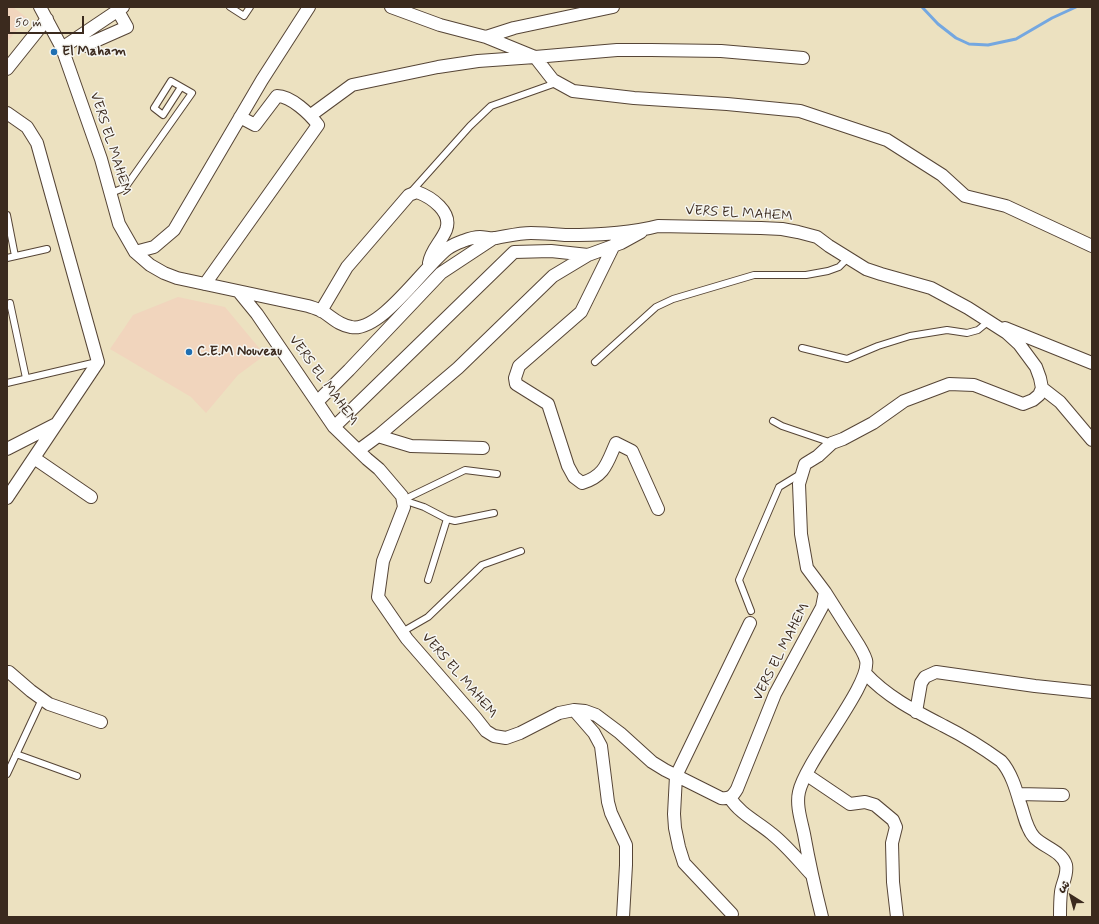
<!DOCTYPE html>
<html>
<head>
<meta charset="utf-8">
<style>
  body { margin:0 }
  #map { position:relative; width:1099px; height:924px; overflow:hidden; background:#ece1c0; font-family:Mynerve,"Playpen Sans Arabic",sans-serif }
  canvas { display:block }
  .frame { position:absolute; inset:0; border:8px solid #3b2a1e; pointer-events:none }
  .north { position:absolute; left:1051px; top:876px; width:40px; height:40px; -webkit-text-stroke:3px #f6f6f2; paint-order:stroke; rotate:323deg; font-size:11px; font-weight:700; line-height:16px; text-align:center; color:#3b2a1e }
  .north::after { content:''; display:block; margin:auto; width:14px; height:18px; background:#3b2a1e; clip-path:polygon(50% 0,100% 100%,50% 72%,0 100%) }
  .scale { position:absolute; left:8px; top:16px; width:76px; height:18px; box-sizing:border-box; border:2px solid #3b2a1e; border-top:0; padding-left:5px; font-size:12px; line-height:14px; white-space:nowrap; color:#3b2a1e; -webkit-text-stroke:3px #f6f6f2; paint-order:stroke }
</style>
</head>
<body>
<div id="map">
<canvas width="1099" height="924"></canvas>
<div class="frame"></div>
<div class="north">ش</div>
<div class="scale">50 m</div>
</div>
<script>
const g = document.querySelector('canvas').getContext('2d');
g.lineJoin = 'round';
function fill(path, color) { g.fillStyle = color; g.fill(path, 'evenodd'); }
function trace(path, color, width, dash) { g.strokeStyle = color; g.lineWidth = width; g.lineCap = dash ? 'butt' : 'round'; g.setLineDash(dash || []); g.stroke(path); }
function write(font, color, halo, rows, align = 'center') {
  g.font = font + ' Mynerve,sans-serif'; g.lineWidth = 3; g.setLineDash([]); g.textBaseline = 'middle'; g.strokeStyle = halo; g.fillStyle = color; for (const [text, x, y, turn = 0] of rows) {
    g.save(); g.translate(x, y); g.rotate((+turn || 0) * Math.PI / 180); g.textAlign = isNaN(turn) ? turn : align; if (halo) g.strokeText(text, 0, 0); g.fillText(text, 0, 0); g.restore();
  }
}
fill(new Path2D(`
  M7,7H13L27,18L7,42Z
  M178,297L225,307L265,355L238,375L206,413L191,397L110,349L133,315Z`), '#f1d5bd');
trace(new Path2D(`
  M922,7L938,24L956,38L969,44L988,45L1016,39L1052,18L1076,7`), '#74a7e0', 3);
const service = new Path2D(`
  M230,7L244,16L250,7
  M411,192L470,126L491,106L556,83
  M111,193L121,189L127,185L192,93L171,81L154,108L163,115L181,87
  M7,215L15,256
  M7,258L47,249
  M10,303L26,378
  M802,348L847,359L878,346L910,336L947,330L967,333L978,330L989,321
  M595,362L656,307L673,299L754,275H806L828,271L839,267L848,258
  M7,383L97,362
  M773,421L782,426L832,443
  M403,500L465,470L497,474
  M403,500L424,507L447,519L455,521L494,513
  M428,580L447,519
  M751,611L739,580L779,487L802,473
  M402,632L428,617L482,565L521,551
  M16,754L77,776
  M7,774L42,699`);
const minor = new Path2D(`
  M40,7L62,48L101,159L119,224L135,252L150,265L164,273L177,278L308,306C312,307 317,309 322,311C332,317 338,325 351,327C380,333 424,267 447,249C451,246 457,243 463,241C468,239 475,237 480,237C485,237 491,239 496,238C508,236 519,233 531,233C543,233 554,234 565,235C596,235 628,234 658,226L761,228L782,229L798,232L817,237L829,246L866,269L881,274L931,288L968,308L1007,333L1019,344L1036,367L1040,378L1042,388L1039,395L1033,400L1023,404L974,385L949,384L904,401L873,423L843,439L832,443L818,456L805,464L799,484L801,534L807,568L825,592L822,607L775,694L737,789C733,796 730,799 721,798L665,770L652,762L620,733L596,715L585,711L574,710L559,713L520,733L506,738L494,736L486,731L475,717L407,639L378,597L383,561L404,507L402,496L379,469L367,459L334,427L257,314L239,292
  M391,7L440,25L486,37L535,57L617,50H651L721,51L803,58
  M80,36L84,46L127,27L118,11
  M486,37L514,28L613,7
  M62,48L123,7
  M7,69L47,19
  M7,113L27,127L37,143L98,362L7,498
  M311,115L352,85L438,67L478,61L535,57L553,80L573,91L634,98L727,104L800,111L887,140L942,175L965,196L1006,206L1092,246
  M614,245L581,312L519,366L515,378L516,384L548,404L568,466L574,477L582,483C605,476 607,463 616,443L632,451L658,509
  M135,252L154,247L174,230L262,80L309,7
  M205,284L318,125C310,114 291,96 277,96L255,125L240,117
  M321,311L347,267L409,195L417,192C431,197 453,212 446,230C441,242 431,250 429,263
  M1005,328L1092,363
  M1042,388L1060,402L1092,440
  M317,402L349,370L441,273L494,238
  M334,427L514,252L551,251L588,255L621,243L641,232
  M378,436L411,446L483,448
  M7,449L56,424
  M359,450L378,436L458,368L553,276L588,255
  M34,458L91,497
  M7,672H9L31,691L49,704L101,722
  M865,673C887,697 915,711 944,726C964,736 983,748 1001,761C1011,772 1016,789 1020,803C1024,814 1026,828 1034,837C1043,847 1062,851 1066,865C1068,875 1062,883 1061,892C1060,900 1060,909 1060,917
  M574,710L594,733L601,746L608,802L611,813L626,845V865L623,917
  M916,712L921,683L925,677L936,672L1035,686L1092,692
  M807,775L850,804L865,802L875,805L893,820L896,827L892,843L893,882L897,917
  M1018,794L1063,795
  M730,798C740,814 758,822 772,834C787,846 799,861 811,874
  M732,914L684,863L679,847L675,828L674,814L676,776L750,623
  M822,917C815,889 809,862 804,834C801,820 796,805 799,792C806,760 872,684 866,660C863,650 856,641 851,633C842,619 834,606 825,592`);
trace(service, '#564536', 8);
trace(minor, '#564536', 14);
trace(service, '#fff', 6);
trace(minor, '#fff', 12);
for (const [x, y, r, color] of [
  [54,52,4,"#1f6fb2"],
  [189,352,4,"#1f6fb2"]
]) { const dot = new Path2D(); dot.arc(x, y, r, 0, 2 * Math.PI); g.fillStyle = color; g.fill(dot); trace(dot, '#f6f6f2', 1.5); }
write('bold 14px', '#3b2a1e', '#f6f6f2', [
  ["El Maham",62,52],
  ["C.E.M Nouveau",197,352]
], 'left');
write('14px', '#3b2a1e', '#f6f6f2', [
  ["VERS EL MAHEM",110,144,72],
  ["VERS EL MAHEM",739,214,3],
  ["VERS EL MAHEM",323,381,54],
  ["VERS EL MAHEM",782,652,-63],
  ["VERS EL MAHEM",459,676,49]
]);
</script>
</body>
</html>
